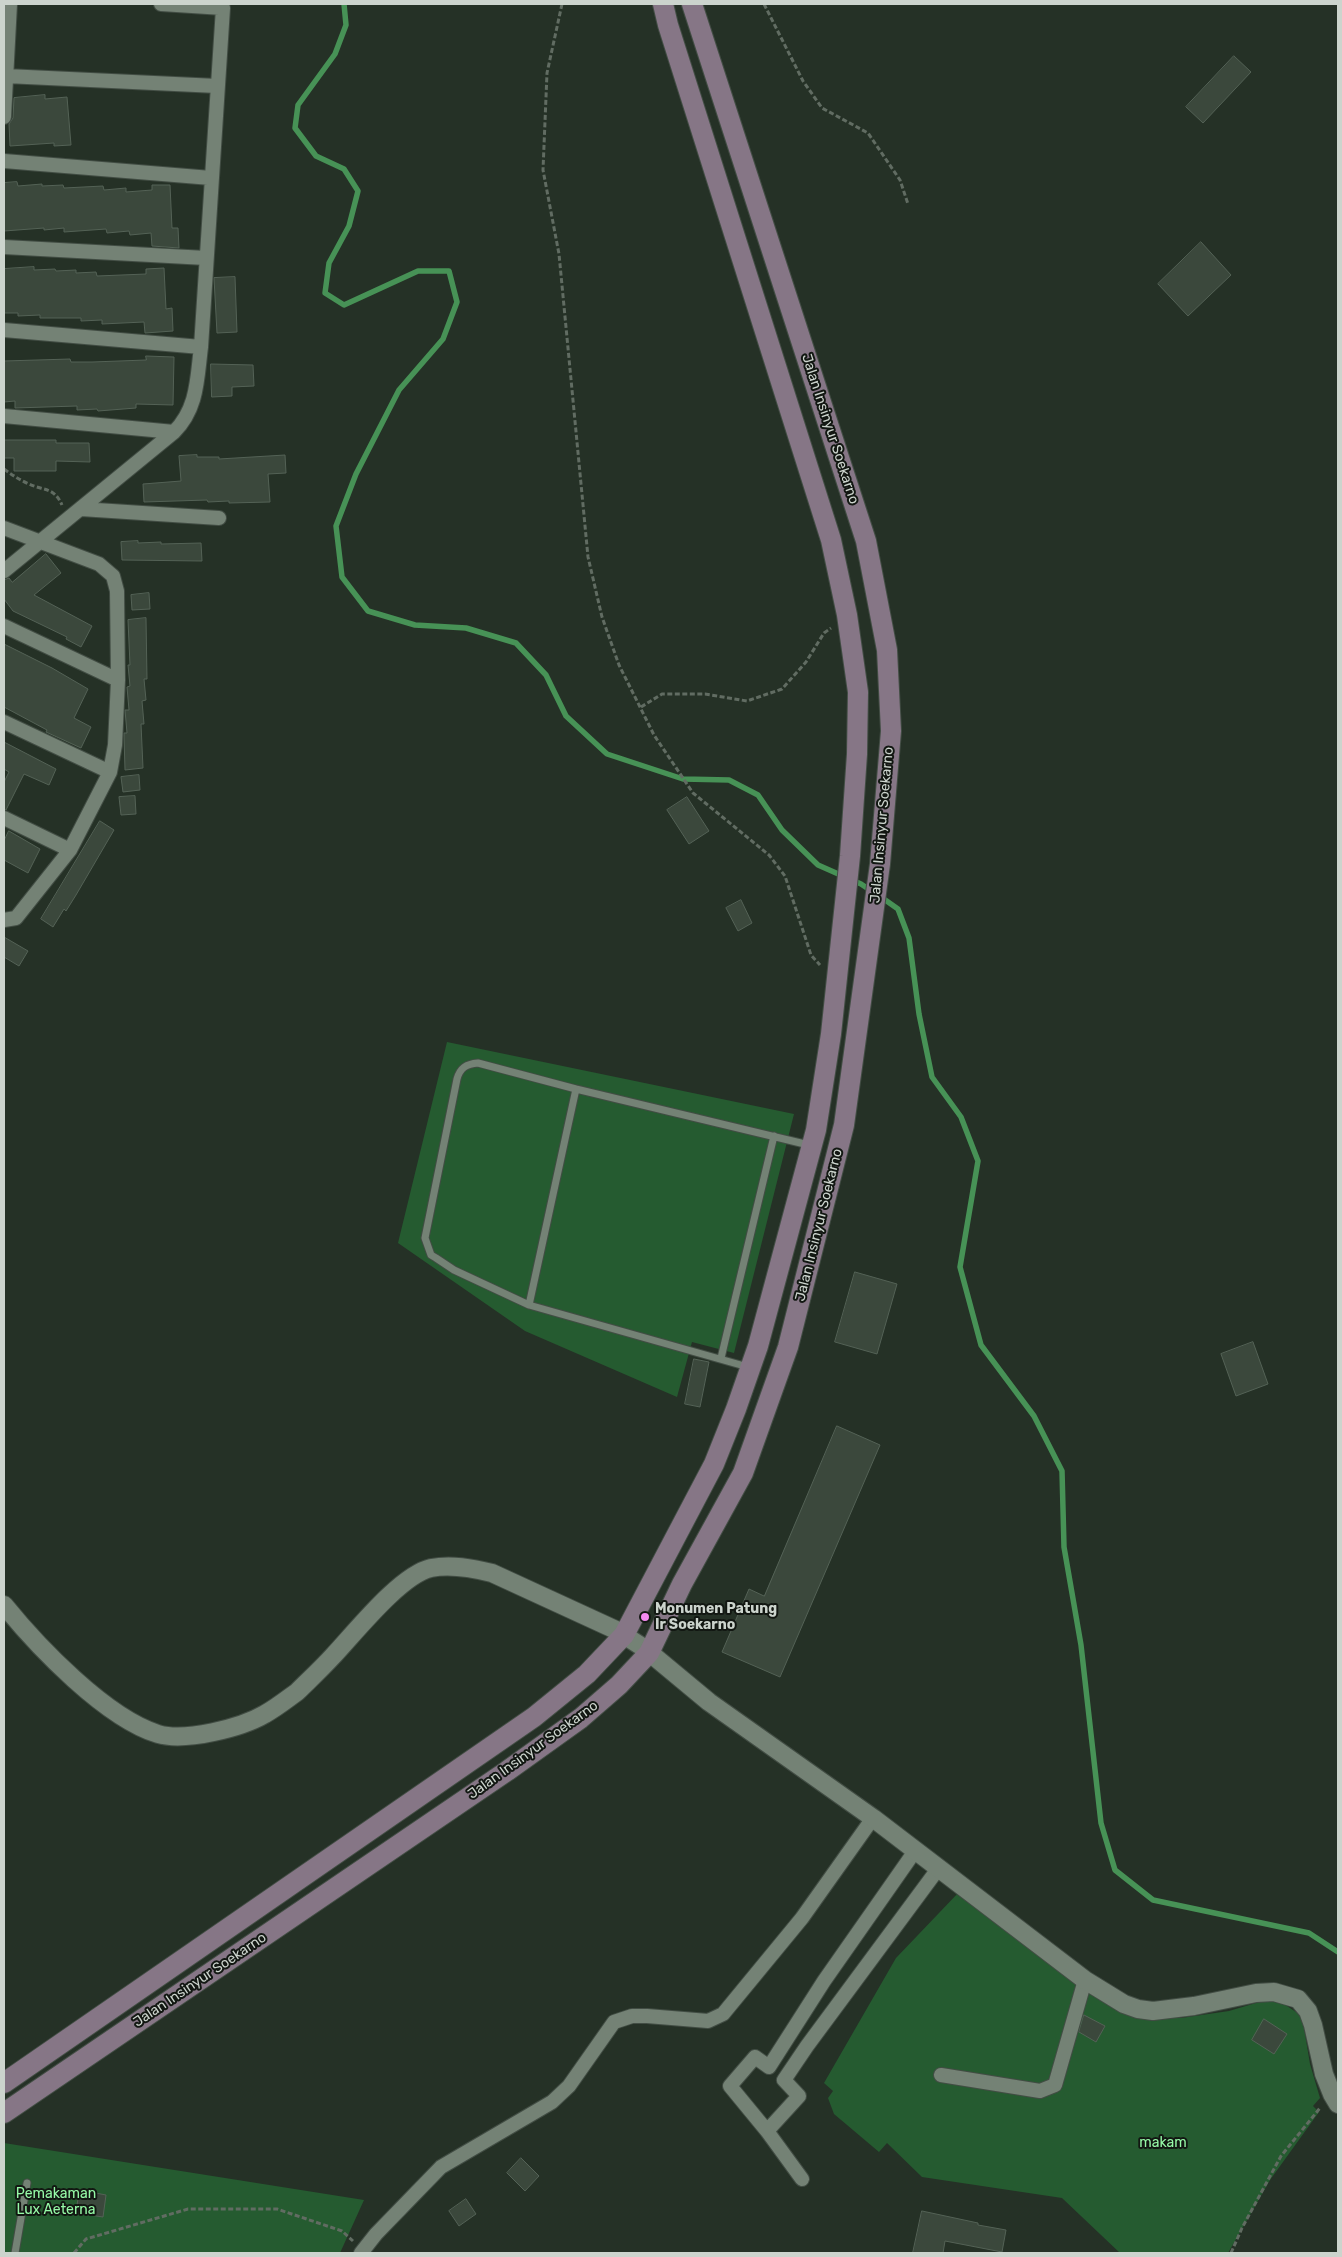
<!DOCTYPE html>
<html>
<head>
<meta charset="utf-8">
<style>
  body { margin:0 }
  #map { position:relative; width:1342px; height:2257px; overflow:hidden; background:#253126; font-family:Rubik,sans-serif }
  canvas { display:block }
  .frame { position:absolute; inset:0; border:5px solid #ccd4cd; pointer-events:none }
</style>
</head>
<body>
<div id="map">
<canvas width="1342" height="2257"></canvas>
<div class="frame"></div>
</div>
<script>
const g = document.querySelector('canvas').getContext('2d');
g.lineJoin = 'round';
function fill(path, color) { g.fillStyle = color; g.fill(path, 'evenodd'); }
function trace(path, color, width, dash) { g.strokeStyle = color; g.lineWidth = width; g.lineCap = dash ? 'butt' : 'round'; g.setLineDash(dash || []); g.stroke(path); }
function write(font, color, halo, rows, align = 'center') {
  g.font = font + ' Rubik,sans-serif'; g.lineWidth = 4; g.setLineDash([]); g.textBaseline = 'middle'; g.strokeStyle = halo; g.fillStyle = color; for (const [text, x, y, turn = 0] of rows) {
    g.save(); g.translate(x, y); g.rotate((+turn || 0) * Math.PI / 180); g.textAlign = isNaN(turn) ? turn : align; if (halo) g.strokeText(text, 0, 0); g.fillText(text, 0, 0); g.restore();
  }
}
fill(new Path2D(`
  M447,1042L794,1114L734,1353L692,1342L677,1397L525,1331L398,1243Z
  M960,1891L1148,2017L1181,2018L1229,2011L1266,2000L1284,2004L1302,2016L1310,2064L1320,2098L1313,2106L1319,2112L1270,2180L1228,2253H1120L1062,2198L922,2177L887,2143L879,2152L834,2114L828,2098L833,2091L824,2083L896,1958Z
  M4,2143L364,2200L340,2253H4Z`), '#255b30');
trace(new Path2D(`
  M344,4L346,25L335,54L298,105L295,128L316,156L344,169L358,191L349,226L329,263L325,293L344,305L418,271H449L457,302L443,339L399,390L356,474L336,526L342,577L368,611L415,625L466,628L516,643L546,675L566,716L607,754L683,779L729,780L758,795L782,830L818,865L861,884L873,892
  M881,897L898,909L909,938L919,1014L932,1077L961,1117L978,1161L960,1267L981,1345L1034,1416L1062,1471L1064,1547L1081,1645L1101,1823L1115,1870L1153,1900L1309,1933L1338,1952`), '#479256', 5.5);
const building = new Path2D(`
  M1234,56L1251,72L1203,123L1186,107Z
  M45,95V99L67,97L71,145L54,146V143L10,146L9,124L13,118L14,98Z
  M17,182L18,186L42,184V186L63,185L64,188L103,186L104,190L126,188V192L152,190V185H170L172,228H178L179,248L152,246L151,233L130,235L129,231L107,233L106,229L64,232V228L44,230V228L4,231V183Z
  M1201,242L1231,275L1188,316L1158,284Z
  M34,267V270L55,269L56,271L76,270V273L96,272L97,276L146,274V269L164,268L166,309L172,308L173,331L145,333L144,322L102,324V320L81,321V318H40V315L18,316V313H4V269Z
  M235,277L237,332L217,333L214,278Z
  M146,356L174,357L173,405L136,404V408L98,411L97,409L77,410V406L15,408V401L4,402V361L70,359L71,362H92L146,360Z
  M211,364L253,365L254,386L232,387V396L212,397Z
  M4,440H56V443H89L90,462L56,461V471H14V458H4Z
  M197,455V457H219V459L285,455L286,473L268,474L270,502L229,503V501L208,502L207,500L144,502L143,484L181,481L179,456Z
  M138,541V543L161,542V544L201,543L202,561L122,560L121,542Z
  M46,554L61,573L34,595L92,626L81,647L66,639L67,637L13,611L4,599V580L9,578L12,582Z
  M149,593L150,609L132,610L131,595Z
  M146,618L147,679H144L146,700L142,701L144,724H141L143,768L125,770L124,736V733H127L125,710H129L127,687L130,686L128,665H130L128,620Z
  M4,644L52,668L88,689L74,718L91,727L81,748L46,732L47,730L4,707Z
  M4,742L56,769L49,785L24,774L6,810L4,809V782L9,772L4,769Z
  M139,775L140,790L123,792L121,777Z
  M135,796L136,814L121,815L119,797Z
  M687,797L709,831L689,844L667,810Z
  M100,821L114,830L76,895L66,911L64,909L53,927L41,919Z
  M9,831L40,849L28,873L4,860V841Z
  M741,900L752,923L738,931L726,908Z
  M4,937L28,951L19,966L4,957Z
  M855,1272L897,1284L877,1354L835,1342Z
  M1253,1342L1268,1384L1236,1396L1221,1354Z
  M694,1359L709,1362L700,1407L685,1404Z
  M837,1426L880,1445L780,1677L722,1652L749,1589L764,1596Z
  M1084,2015L1105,2026L1096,2042L1079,2032Z
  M1264,2019L1287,2034L1274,2054L1252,2040Z
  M521,2158L539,2176L525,2191L507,2173Z
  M80,2190L106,2195L103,2217L76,2213Z
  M466,2199L476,2214L459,2226L449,2211Z
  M922,2211L978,2223V2225L1006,2230L1002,2252L945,2241L943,2253H913Z`);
fill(building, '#3b483c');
trace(building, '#546256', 1);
const service = new Path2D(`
  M529,1305L576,1089
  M721,1358L774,1136
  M748,1367L529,1305L454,1270L436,1258L431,1255L425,1238L457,1079C460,1068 466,1064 478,1063L576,1089L809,1145
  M15,2253L27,2183`);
const minor = new Path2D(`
  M6,76L217,86
  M4,117L10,4
  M4,161L211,178
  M4,247L206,258
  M4,330L201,347
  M4,416L174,432
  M81,509L219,518
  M4,528L99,564L113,576L117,591L118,680L115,745L110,772L70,850L16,918L4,920
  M4,571L174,432C198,408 197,378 201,347L223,8L161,4
  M4,626L118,680
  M4,722L110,772
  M4,818L70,850
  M941,2075L1040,2091L1055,2085L1085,1980
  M767,2131L730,2086L755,2057L769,2067L824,1981L915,1851
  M802,2179L767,2131L799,2096L784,2080L807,2046L938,1869
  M361,2253L376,2234L441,2167L552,2102L569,2086L614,2022L632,2016H647L708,2021L723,2014L802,1918L873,1818`);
const tertiary = new Path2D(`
  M4,1605C38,1647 106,1718 158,1734C185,1742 241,1728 265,1714C276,1708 286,1700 297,1692C308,1681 321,1669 332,1657C354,1634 400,1575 431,1568C451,1564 472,1568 492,1573L616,1630L644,1648L709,1702L873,1818L1085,1980L1124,2004L1138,2009L1153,2011L1194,2006L1256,1993L1274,1992L1298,1999L1308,2011L1313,2025L1324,2074L1332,2094L1338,2104`);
const secondary = new Path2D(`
  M4,2083L534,1717L587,1674L624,1635L714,1464L736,1409L758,1346L816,1130L831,1034L850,856L857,754L858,692L847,615L831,540L668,25L663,4
  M4,2113L507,1771L581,1718L619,1685L649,1653L682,1584L743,1473L788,1347L844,1125L880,864L891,731L887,650L866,541L692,4`);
trace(service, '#424d44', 9);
trace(minor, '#424d44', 16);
trace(tertiary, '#424d44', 20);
trace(secondary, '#424d44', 22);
trace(new Path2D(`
  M562,4L547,73L543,170L559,254L588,557L602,617L619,665L654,735L693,793L769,855L785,876L811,955L820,965
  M764,4L803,81L822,108L868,133L900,180L908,204
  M4,469C12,475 20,480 29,484C44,491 54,487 62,505
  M641,707L662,694H705L747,701L782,689L806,662L824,633L831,628
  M74,2253L86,2239L188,2209H277L342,2231L353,2241
  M1231,2253L1242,2228L1281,2156L1320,2108`), '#616c62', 3, [5, 2.5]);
trace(service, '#748275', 7);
trace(minor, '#748275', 14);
trace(tertiary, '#748275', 18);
trace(secondary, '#867686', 20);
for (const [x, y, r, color] of [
  [645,1617,5,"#f489f0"]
]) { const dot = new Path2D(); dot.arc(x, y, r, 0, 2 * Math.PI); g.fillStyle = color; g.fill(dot); trace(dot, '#121712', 2); }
write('14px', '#ccd4cd', '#121712', [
  ["Jalan Insinyur Soekarno",830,429,72],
  ["Jalan Insinyur Soekarno",882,825,-85],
  ["Jalan Insinyur Soekarno",819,1225,-76],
  ["Jalan Insinyur Soekarno",533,1750,-36],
  ["Jalan Insinyur Soekarno",200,1980,-34]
]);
write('bold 14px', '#ccd4cd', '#121712', [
  ["Monumen Patung",655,1609],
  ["Ir Soekarno",655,1625]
], 'left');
write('14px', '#96faa7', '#121712', [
  ["makam",1163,2143],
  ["Pemakaman",56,2194],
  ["Lux Aeterna",56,2210]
]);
</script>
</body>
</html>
